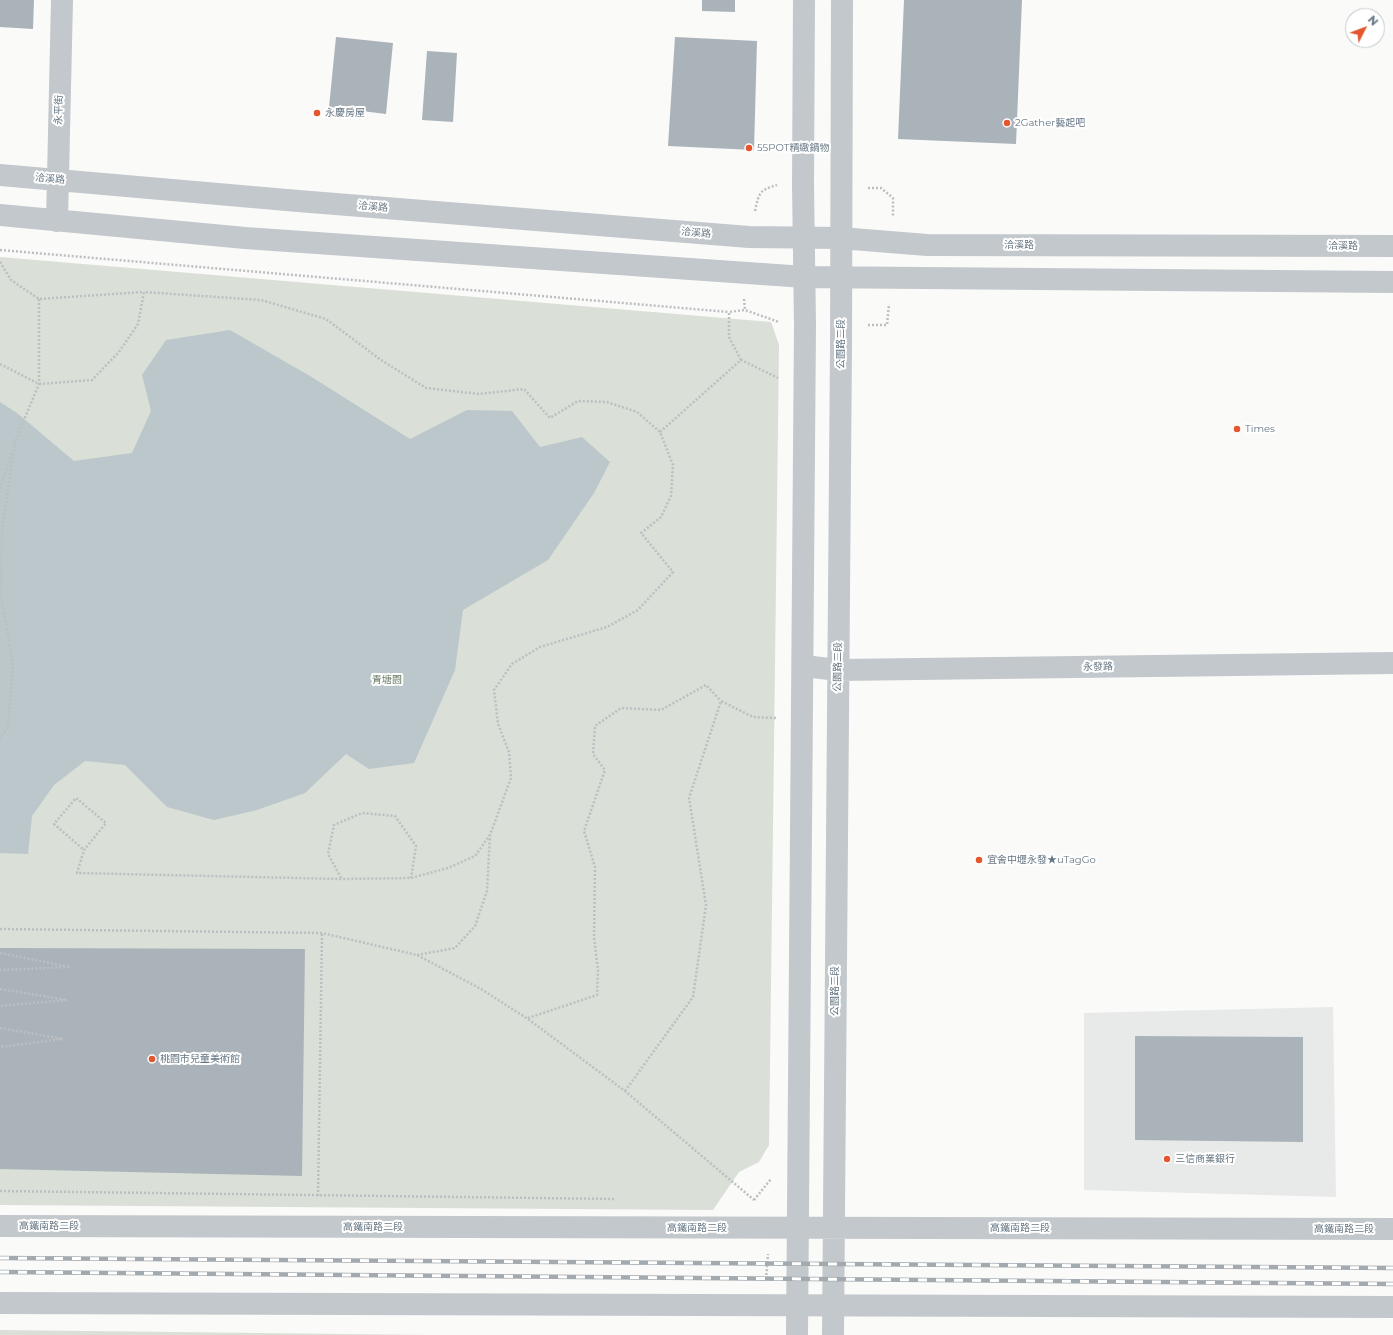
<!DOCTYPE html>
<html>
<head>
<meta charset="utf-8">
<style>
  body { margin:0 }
  #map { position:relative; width:1393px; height:1335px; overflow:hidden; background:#fafaf8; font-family:Montserrat,sans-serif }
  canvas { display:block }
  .north { position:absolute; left:1345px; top:8px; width:40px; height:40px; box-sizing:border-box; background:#fff; border:1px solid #c1c8cd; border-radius:50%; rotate:48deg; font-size:11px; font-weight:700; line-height:16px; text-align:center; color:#657683 }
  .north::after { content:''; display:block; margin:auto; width:14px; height:18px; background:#e4572e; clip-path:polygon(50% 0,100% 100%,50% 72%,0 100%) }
</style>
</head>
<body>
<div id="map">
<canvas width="1393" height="1335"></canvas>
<div class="north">N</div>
</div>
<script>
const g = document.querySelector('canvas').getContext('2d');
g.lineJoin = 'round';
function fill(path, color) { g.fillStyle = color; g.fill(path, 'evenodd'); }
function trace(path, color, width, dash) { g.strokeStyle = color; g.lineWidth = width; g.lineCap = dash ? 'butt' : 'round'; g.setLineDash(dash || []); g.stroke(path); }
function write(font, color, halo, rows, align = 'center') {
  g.font = font + ' Montserrat,"Noto Sans TC",sans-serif'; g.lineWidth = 4; g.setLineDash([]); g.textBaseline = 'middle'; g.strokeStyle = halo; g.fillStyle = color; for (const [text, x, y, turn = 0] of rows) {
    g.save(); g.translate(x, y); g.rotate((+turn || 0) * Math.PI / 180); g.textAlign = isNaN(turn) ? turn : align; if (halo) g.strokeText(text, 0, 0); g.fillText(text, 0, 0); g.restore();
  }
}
fill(new Path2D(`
  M1333,1007L1336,1197L1084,1190V1013Z`), '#e8e9e9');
fill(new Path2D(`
  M0,257L771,322L779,345L769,1145L759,1162L739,1172L713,1210L0,1205Z
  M0,1330L429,1335H0Z`), '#dadfd7');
fill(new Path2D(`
  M230,330L310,376L410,439L467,410L512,411L540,447L582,437L610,462L594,493L548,560L463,610L455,670L414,763L369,769L346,754L305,793L257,810L214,820L167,807L125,765L85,761L54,785L32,816L28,854L0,853V402L17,413L74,461L132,453L151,411L142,375L166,340Z`), '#bbc7cb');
fill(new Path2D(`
  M0,0H34L33,29L0,27Z
  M702,0H735V12L702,11Z
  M904,0H1022L1016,144L898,139Z
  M336,37L393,43L386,114L329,107Z
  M675,37L757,41L754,150L668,146Z
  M427,51L457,53L453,122L422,120Z
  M0,948L305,949L302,1176L0,1169Z
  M1135,1036L1303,1037V1142L1135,1140Z`), '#aab3b9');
trace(new Path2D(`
  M868,188H881L893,198V217
  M755,211C759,193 759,190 777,185
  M0,250L729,312
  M0,262L11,280L39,299L143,292
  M744,299L745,310
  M868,325H887L889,304
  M741,360L729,337V312L745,310L779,322
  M0,364L39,384L92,380L119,352L138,324L144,292L261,300L326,319L381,360L426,388L479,394L524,389L550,418L578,401L607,402L637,412L660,432L673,465L671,496L661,517L641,533L673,572L638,610L607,627L540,647L512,664L494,690L498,724L509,752L511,778L490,835L475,856L448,868L411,878L341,879L77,873L84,850L106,823L76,798L54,824L84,850
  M660,432L741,360L778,378
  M14,444L39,384V299
  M0,489L12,451
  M0,739L8,726L13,662L1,597L2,529L15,443
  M341,878L328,854L334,825L362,813L395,816L416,846L411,878
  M0,929L322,933L417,955L481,989L528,1019L625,1091L754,1200
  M0,953L70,967L0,970
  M417,955L455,948L475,926L487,891L490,836
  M0,989L67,1000L0,1006
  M528,1018L597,995L598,970L594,938L595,867L584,831L605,770L593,754L595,726L621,708L661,710L706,685L721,701
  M0,1028L63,1039L0,1047
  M625,1091L693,997L706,905L689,798L721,701L753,717L776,718
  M0,1191L615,1199
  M318,1196L322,933
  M754,1200L771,1179
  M766,1279L768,1254`), '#bbbfc2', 2.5, [2, 2]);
trace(new Path2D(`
  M0,175L298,201L749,237L840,238L927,245L1393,246
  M0,215L245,238L805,277L1393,282
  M57,221L62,0
  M804,666L838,670L1393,663
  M0,1226L1393,1229
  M797,1335L805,325L803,185L804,0
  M833,1335L841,346L842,0`), '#c3c8cc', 22);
trace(new Path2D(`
  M0,1303L1393,1307`), '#c3c8cc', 22);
const rail = new Path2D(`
  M0,1258L1393,1268
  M0,1272L1393,1284`);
trace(rail, '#a2aab0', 4.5);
trace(rail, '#fff', 3, [9]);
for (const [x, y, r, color] of [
  [317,113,4,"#e4572e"],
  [1007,123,4,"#e4572e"],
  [749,148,4,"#e4572e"],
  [1237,429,4,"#e4572e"],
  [979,860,4,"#e4572e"],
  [152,1059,4,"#e4572e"],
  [1167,1159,4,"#e4572e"]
]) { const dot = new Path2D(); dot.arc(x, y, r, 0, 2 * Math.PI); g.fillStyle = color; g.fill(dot); trace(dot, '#fff', 1.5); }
write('10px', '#657683', '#fff', [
  ["永平街",59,110,-88],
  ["洽溪路",50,179,5],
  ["洽溪路",373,207,5],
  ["洽溪路",696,233,5],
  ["洽溪路",1019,245],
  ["洽溪路",1343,246],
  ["公園路二段",841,344,-90],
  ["公園路二段",838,667,-89],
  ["永發路",1098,667,-1],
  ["公園路二段",835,991,-90],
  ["高鐵南路二段",49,1226],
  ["高鐵南路二段",373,1227],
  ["高鐵南路二段",697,1228],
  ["高鐵南路二段",1020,1228],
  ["高鐵南路二段",1344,1229]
]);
write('10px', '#657683', '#fff', [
  ["永慶房屋",325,113],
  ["2Gather藝起吧",1015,123],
  ["55POT精緻鍋物",757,148],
  ["Times",1245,429],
  ["宜舍中壢永發★uTagGo",987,860],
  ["桃園市兒童美術館",160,1059],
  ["三信商業銀行",1175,1159]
], 'left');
write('10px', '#687a64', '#fff', [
  ["青塘園",387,680]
]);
</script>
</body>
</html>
